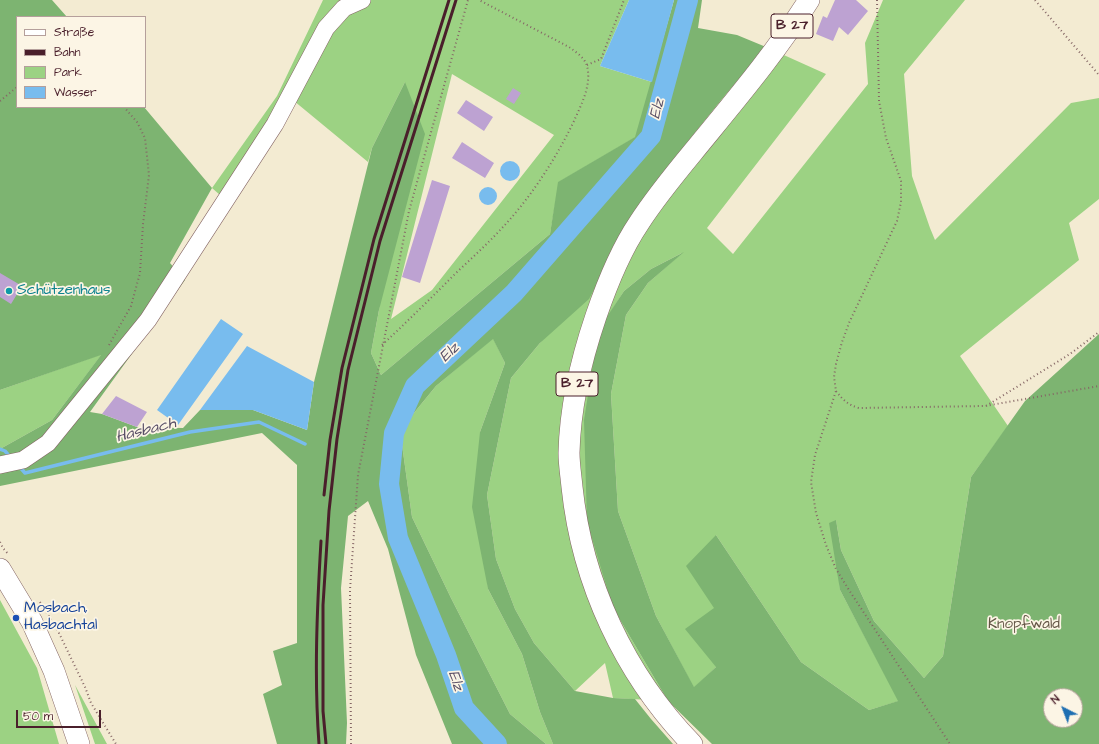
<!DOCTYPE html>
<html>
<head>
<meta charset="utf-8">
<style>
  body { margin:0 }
  #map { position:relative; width:1099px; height:744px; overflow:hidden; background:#f3ebd2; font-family:"Architects Daughter",sans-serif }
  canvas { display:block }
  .legend { position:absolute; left:16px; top:16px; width:130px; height:92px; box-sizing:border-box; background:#fcf5e5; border:1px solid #b59f9b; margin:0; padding:5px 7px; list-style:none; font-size:12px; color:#4a1f2b }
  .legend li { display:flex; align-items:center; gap:8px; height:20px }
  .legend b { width:20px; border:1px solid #b59f9b }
  .north { position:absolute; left:1043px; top:688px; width:40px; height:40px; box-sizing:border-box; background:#fcf5e5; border:1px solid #b59f9b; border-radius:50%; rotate:318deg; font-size:11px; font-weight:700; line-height:16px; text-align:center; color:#4a1f2b }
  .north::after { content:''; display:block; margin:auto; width:14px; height:18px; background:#1f6fb2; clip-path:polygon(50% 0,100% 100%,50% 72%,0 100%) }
  .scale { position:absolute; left:16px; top:710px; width:85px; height:18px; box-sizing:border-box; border:2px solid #4a1f2b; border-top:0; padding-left:5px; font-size:12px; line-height:14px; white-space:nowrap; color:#4a1f2b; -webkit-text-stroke:3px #fcf5e5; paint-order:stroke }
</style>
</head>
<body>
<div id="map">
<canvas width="1099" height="744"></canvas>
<ul class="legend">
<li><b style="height:5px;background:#fff"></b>Straße</li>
<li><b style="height:5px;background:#4a1f2b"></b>Bahn</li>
<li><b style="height:11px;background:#9cd283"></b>Park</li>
<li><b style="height:11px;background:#78bcee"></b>Wasser</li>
</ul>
<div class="north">N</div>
<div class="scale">50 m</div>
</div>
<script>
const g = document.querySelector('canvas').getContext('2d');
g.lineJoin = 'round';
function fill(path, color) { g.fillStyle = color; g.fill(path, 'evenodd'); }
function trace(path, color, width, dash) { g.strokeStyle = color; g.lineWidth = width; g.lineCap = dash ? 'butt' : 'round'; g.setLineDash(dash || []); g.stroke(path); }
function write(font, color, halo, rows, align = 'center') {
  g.font = font + ' "Architects Daughter",sans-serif'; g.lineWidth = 3.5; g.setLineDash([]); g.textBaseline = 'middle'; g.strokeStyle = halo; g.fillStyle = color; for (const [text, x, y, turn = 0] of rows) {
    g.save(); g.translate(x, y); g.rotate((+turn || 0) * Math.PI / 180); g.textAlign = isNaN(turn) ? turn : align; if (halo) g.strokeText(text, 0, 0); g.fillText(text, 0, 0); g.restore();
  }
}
fill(new Path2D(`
  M323,0H629L600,66L652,82L636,137L559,182L550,234L381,375L371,353L379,310L405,82L372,148L368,162L288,96L220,195L212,188L277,96ZM452,74L554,135L432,290L391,319Z
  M883,0H965L904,74L912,176L930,228L935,240L1071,103L1099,98V199L1069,223L1079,260L960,356L1008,426L971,477L943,656L924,678L874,621L841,550L836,520L840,590L899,701L869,710L801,662L716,535L714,608L716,667L694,688L656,616L618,511L611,394L626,315L648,283L682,253L651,269L624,291L605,321L613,608L668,701L613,698L605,663L575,691L534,643L515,609L496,559L487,495L511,378L540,343L618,243L670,164L722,99L766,47L826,74L707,228L733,254L868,84L865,43Z
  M493,338L505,363L480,432L488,589L522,654L540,712L553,744H546L510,714L451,598L412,517L400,430L436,386Z
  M102,354L52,420L0,449V390Z
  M0,600L37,668L59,744H0Z
  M75,685L107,744H95Z`), '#9cd283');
fill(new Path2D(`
  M0,0H52L67,17H17V107H144L212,188L170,263L185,280L90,412L102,414L137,427L183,428L200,410H253L307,430L314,382L372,148L405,82L425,134L379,310L371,353L381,375L550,234L558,182L635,137L674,0H702L698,28L737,35L766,47L722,99L670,164L618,243L589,299L540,343L511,378L487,495L496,559L515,609L534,643L575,691L613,698L635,699L651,719L673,744H553L540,712L522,654L488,589L472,507L480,432L505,363L493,339L436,386L400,430L412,517L451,598L510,714L546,744H452L416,655L388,549L368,501L348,516L341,588L347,723L346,744H277L263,694L282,685L273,651L297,643V465L262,433L0,486V449L52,420L101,355L0,390Z
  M684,252L648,283L626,315L611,394L618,511L656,616L694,687L716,667L685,629L714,608L686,566L716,535L801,662L869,710L898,701L840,590L829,523L836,520L841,550L874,621L924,678L943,656L971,477L1025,401L1099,334V744H712L668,701L613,608L587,522L584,420L594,357L604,321L624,291L651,269ZM1051,696H1075V720H1051Z`), '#7db471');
fill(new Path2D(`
  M629,0H674L652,82L600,66Z
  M500 171a10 10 0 1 1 20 0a10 10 0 1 1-20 0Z
  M479 196a9 9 0 1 1 18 0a9 9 0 1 1-18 0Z
  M221,319L243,334L178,425L157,410Z
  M247,346L314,382L307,430L253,410H200Z`), '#78bcee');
trace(new Path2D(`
  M0,449L5,451L11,458
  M18,465L25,473L190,432L259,422L305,444`), '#78bcee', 3.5);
trace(new Path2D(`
  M497,744L464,708L446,655L398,538L389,484L394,433L415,386L514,293L651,136L688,0`), '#78bcee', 20);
fill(new Path2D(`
  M835,0H856L868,11L848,35L839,27L833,41L816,34L823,16L827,18Z
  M513,88L521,93L514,104L506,99Z
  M466,100L493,117L484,131L457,113Z
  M462,142L494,163L485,178L452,158Z
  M432,180L450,186L420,283L402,277Z
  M0,273L22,286L11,304L0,297Z
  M116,396L147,412L137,427L102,414Z`), '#bda2d2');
const minor = new Path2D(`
  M0,465L23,460L48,443L148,320L275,124L326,28L344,8L362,0`);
const major = new Path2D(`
  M0,569L32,622L54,671L79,744
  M692,744C625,675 582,583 572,487C571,476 569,464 569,453C570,406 581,360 596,316C607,284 620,251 639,223C655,198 674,175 693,152C733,103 775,54 809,0`);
trace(minor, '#856665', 18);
trace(major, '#856665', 22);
trace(new Path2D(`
  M877,0L879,101L886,138L901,181V202L897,221L849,323L842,342L836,364L834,377L836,391L815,455L811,482L816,513L826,545L836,569L849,590L950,744
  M1035,0L1099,75
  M587,65L601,59L624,0
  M0,101L17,87
  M109,345L131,306L140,273L143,224L149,175L145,138L137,122L124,107
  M382,345C408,321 433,296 458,271C482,249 505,227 525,201C544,176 560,150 574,121C581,105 592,85 587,66C585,58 576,52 569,47L479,0
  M836,391C843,400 848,405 859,408L985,406L1099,386
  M986,406L1070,354L1099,332
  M0,542L3,548L9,555
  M40,602L57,629L85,687L91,703L116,744
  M351,744L350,590L358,475L409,211L468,0`), '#856665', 2, [1, 3]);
trace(minor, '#fff', 17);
trace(major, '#fff', 21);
trace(new Path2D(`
  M324,495L330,440L342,368L374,239L449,0
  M319,744C314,677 317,609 321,541
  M326,744L323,711V605L329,511L337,439L348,370L380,241L456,0`), '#4a1f2b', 3);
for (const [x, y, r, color] of [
  [9,291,4,"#0f9aa8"],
  [16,618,4,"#1a4fb4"]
]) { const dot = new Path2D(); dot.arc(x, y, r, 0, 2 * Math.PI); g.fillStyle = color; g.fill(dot); trace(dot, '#fcf5e5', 1.5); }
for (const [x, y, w] of [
  [792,26,42],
  [577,384,42]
]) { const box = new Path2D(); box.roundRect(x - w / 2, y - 12, w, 24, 3); g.fillStyle = '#fcf5e5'; g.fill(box); trace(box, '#4a1f2b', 1); }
write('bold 14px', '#4a1f2b', null, [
  ["B 27",792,26],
  ["B 27",577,384]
]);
write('15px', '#0d838f', '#fcf5e5', [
  ["Schützenhaus",17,291]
], 'left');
write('15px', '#164399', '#fcf5e5', [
  ["Mosbach,",24,609],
  ["Hasbachtal",24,626]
], 'left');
write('15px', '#635545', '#fcf5e5', [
  ["Knopfwald",1024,625]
]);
write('italic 16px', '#584e66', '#fcf5e5', [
  ["Elz",658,109,-75],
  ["Elz",450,353,-43],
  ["Hasbach",146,431,-14],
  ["Elz",455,681,72]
]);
</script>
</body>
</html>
